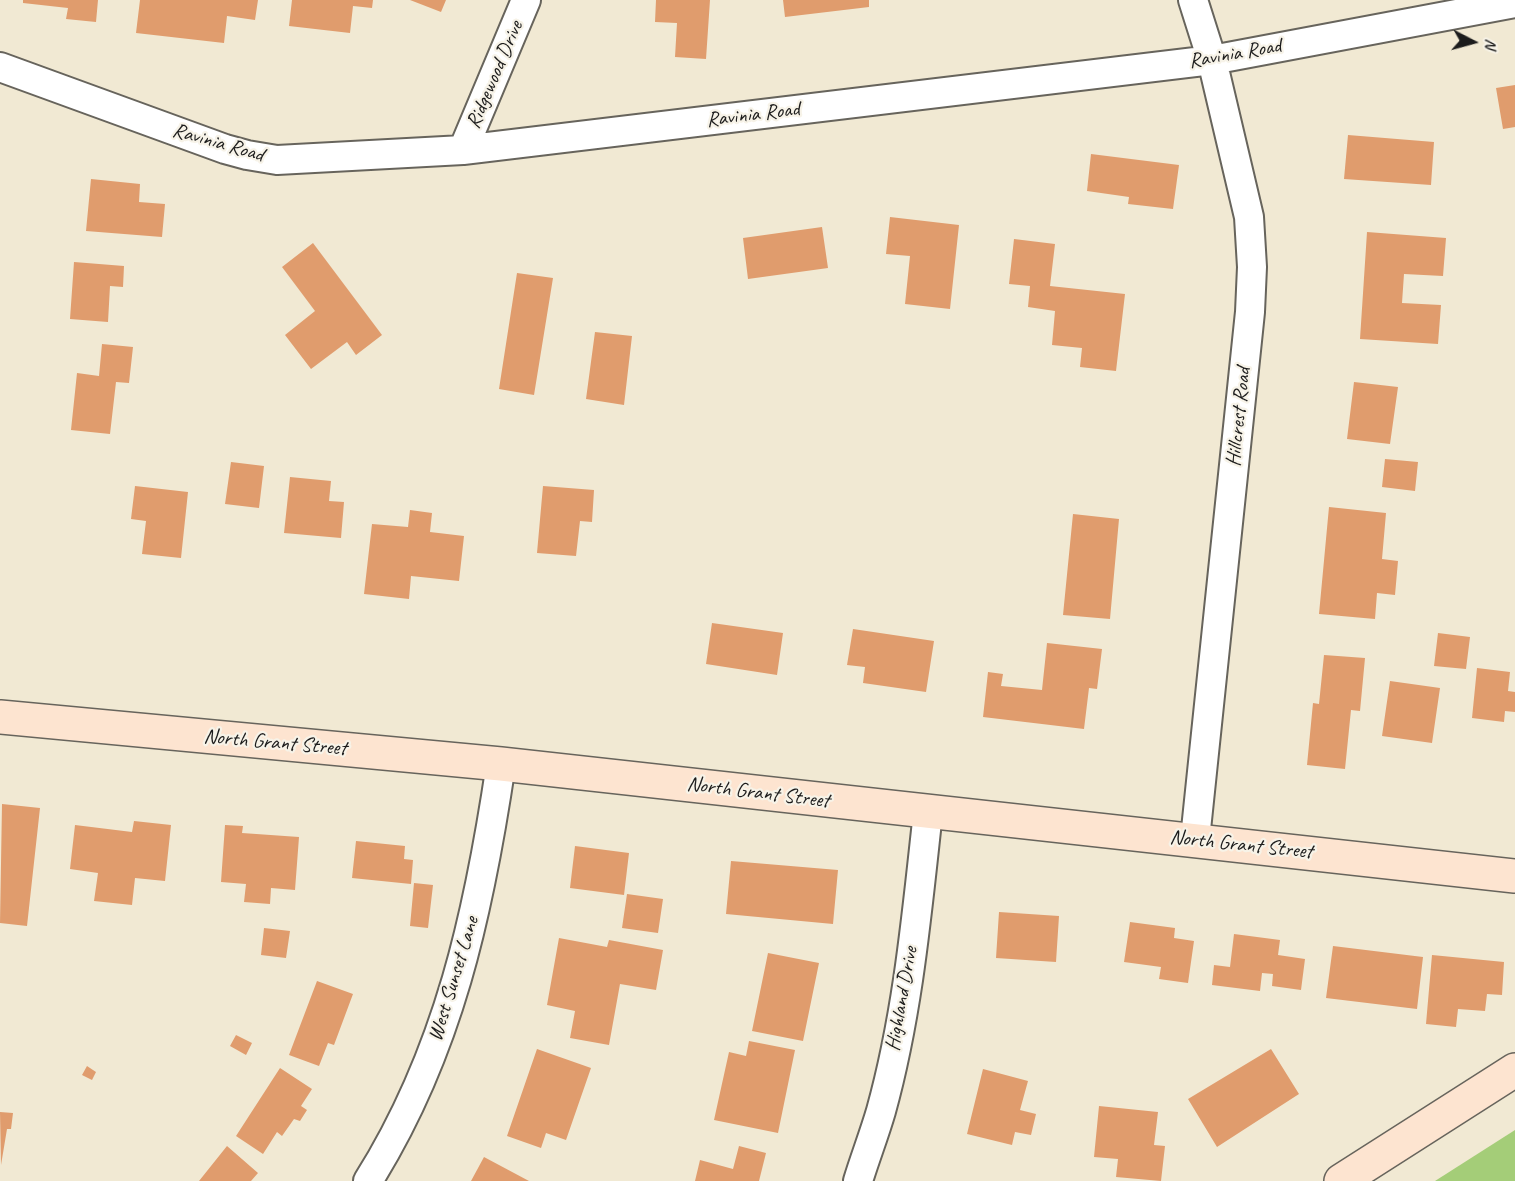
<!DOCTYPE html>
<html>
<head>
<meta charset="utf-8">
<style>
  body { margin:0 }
  #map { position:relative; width:1515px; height:1181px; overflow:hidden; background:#f1e9d3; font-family:Caveat,sans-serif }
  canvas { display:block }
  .north { position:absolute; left:1443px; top:12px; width:60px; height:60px; -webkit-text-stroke:4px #f7f3e8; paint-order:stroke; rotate:96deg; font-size:16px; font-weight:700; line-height:24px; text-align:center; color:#1c1c1c }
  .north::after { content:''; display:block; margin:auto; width:21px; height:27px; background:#1c1c1c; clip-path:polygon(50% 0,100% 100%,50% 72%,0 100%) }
</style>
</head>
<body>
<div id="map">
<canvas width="1515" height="1181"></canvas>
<div class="north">N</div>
</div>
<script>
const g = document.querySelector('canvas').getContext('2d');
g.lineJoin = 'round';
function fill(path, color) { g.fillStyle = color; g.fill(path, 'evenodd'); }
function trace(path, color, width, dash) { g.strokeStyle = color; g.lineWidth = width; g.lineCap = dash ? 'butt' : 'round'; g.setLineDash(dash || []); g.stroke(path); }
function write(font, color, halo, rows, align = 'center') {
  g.font = font + ' Caveat,sans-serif'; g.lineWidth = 4.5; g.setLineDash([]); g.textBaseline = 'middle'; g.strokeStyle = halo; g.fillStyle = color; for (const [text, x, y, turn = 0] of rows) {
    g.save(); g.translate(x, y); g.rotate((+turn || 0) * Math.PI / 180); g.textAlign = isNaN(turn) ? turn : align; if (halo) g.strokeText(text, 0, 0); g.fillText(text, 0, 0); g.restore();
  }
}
fill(new Path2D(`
  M1515,1130V1181H1435Z`), '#a4cd78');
fill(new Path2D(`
  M23,0H98L96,22L66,19L68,8L23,3Z
  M140,0H258L255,20L227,16L224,43L136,33Z
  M292,0H373L372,8L353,6L350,33L289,26Z
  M410,0H446L441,12Z
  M656,0H710L706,59L675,57L677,23L655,22Z
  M783,0H869V7L785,17Z
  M1515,85V127L1503,129L1496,88Z
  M1348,135L1434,142L1431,185L1344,179Z
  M1091,154L1179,165L1173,209L1128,204L1129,197L1087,191Z
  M91,179L140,184L139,202L165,204L162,237L86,231Z
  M890,217L959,225L950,309L905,304L910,256L886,254Z
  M822,227L828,268L748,279L743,238Z
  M1367,232L1446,238L1443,276L1404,274L1402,303L1441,305L1438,344L1360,339Z
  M1014,239L1055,244L1050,286L1125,294L1116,371L1080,367L1082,348L1052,345L1055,311L1028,307L1030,286L1009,284Z
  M313,243L382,335L356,355L347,342L311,369L285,335L315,311L282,267Z
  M74,262L124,266L123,287L110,286L108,322L70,319Z
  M517,273L553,278L534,395L499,389Z
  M595,332L632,336L624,405L586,399Z
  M102,344L133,347L129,383L116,382L110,434L71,430L77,373L99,376Z
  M1354,382L1398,387L1390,444L1347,439Z
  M1385,459L1418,462L1415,491L1382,487Z
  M231,462L264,466L259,508L225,504Z
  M290,477L331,481L329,501L344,502L341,538L284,533Z
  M135,486L188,492L181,558L142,554L146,521L131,519Z
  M543,486L594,490L592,522L580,521L576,556L537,553Z
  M1329,507L1386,513L1382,559L1398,561L1395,595L1377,593L1375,619L1319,614Z
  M410,510L432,513L430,532L464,536L459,581L411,576L409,599L364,594L372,524L408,527Z
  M1073,514L1119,519L1110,619L1063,615Z
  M712,623L783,633L777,675L706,664Z
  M853,629L934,641L926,692L863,683L865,667L847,665Z
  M1438,633L1470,637L1466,669L1434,666Z
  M1047,643L1102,649L1097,689L1089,688L1084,729L983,717L988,672L1003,674L1001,686L1042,690Z
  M1324,655L1365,658L1360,711L1351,710L1345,769L1307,765L1313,703L1319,704Z
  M1477,668L1510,672L1508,691L1515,692V712L1505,711L1504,722L1472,718Z
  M1390,681L1440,688L1432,743L1382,736Z
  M2,804L40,808L27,926L0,923Z
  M134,821L171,825L165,881L135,878L132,905L94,901L98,873L70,869L75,825L132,832Z
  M225,825L243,826L242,833L299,837L295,890L271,888L270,904L244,902L246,884L221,882Z
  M356,841L405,846L404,859L413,860L411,884L352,878Z
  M575,846L629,853L624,895L570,888Z
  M731,861L838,870L833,924L726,914Z
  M414,883L433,885L428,928L410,926Z
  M627,894L663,899L658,933L622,928Z
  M999,912L1059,916L1056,962L996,958Z
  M1130,922L1175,928L1174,938L1194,941L1188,983L1159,979L1161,967L1124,962Z
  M264,928L290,931L286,958L261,955Z
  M1234,934L1280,940L1278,955L1305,959L1301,990L1272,986L1273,974L1262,973L1260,991L1212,985L1214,965L1230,967Z
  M559,938L607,947L609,940L663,950L656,990L620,984L609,1045L570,1038L575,1011L547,1005Z
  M1333,946L1423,957L1417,1009L1326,998Z
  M768,953L819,963L803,1041L752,1031Z
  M1432,955L1504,962L1502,995L1487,994L1485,1011L1458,1009L1456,1027L1426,1024Z
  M317,981L353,994L334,1045L328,1043L319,1066L289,1055Z
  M236,1035L252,1043L246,1055L230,1046Z
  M749,1041L795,1050L778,1133L714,1120L729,1052L746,1056Z
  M537,1049L591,1068L566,1140L546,1133L541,1148L507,1136Z
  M1271,1049L1299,1094L1217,1147L1188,1099Z
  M87,1066L96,1072L92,1080L82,1075Z
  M280,1068L312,1089L301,1106L307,1110L300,1121L294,1119L282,1136L277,1132L263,1154L236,1136Z
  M983,1069L1028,1081L1020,1110L1036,1114L1031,1135L1015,1132L1012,1145L967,1134Z
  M1099,1106L1158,1112L1154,1145L1165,1146L1161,1181L1116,1177L1118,1159L1094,1157Z
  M0,1112L13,1113L11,1129H7L1,1165Z
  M227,1146L258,1173L251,1181H199Z
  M739,1146L766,1153L759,1181H695L700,1160L733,1169Z
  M484,1157L529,1181H471Z`), '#e09c6d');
const street = new Path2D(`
  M1193,0L1212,60L1249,217L1252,267L1250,312L1195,839
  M0,67L225,149L247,155L277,160L463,150L1212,60L1515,3
  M463,150L526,0
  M368,1181C449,1052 479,912 501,764
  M858,1181C865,1158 874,1135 881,1111C908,1014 917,912 928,812`);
const secondary = new Path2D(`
  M0,717L501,764L1515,876
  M1341,1181L1515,1070`);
trace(street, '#67645c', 32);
trace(secondary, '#67645c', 36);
trace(street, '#fff', 28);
trace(secondary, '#fde4d0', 33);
write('21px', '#1c1c1c', '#f7f3e8', [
  ["Ravinia Road",1235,54,-10],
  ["Ridgewood Drive",495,75,-67],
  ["Ravinia Road",753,115,-7],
  ["Ravinia Road",218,143,16],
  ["Hillcrest Road",1239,417,-84],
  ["North Grant Street",275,743,5],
  ["North Grant Street",758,793,7],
  ["North Grant Street",1241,845,6],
  ["West Sunset Lane",454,979,-73],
  ["Highland Drive",902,999,-80]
]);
</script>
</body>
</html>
